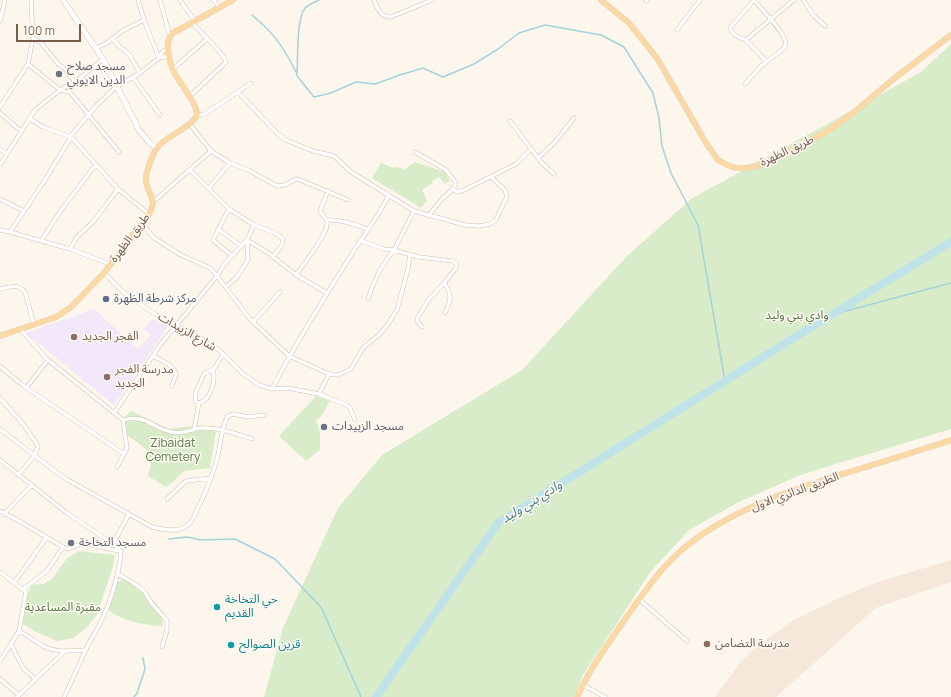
<!DOCTYPE html>
<html>
<head>
<meta charset="utf-8">
<style>
  body { margin:0 }
  #map { position:relative; width:951px; height:697px; overflow:hidden; background:#fdf6ec; font-family:Manrope,sans-serif }
  canvas { display:block }
  .scale { position:absolute; left:16px; top:24px; width:65px; height:18px; box-sizing:border-box; border:2px solid #7a5c4d; border-top:0; padding-left:5px; font-size:12px; line-height:14px; white-space:nowrap; color:#7a5c4d; -webkit-text-stroke:3px #fffaf3; paint-order:stroke }
</style>
</head>
<body>
<div id="map">
<canvas width="951" height="697"></canvas>
<div class="scale">100 m</div>
</div>
<script>
const g = document.querySelector('canvas').getContext('2d');
g.lineJoin = 'round';
function fill(path, color) { g.fillStyle = color; g.fill(path, 'evenodd'); }
function trace(path, color, width, dash) { g.strokeStyle = color; g.lineWidth = width; g.lineCap = dash ? 'butt' : 'round'; g.setLineDash(dash || []); g.stroke(path); }
function write(font, color, halo, rows, align = 'center') {
  g.font = font + ' Manrope,"Noto Sans Arabic",sans-serif'; g.lineWidth = 3; g.setLineDash([]); g.textBaseline = 'middle'; g.strokeStyle = halo; g.fillStyle = color; for (const [text, x, y, turn = 0] of rows) {
    g.save(); g.translate(x, y); g.rotate((+turn || 0) * Math.PI / 180); g.textAlign = isNaN(turn) ? turn : align; if (halo) g.strokeText(text, 0, 0); g.fillText(text, 0, 0); g.restore();
  }
}
fill(new Path2D(`
  M951,560V582L876,608L776,697H715L741,662L761,643L794,620L841,597L878,582Z`), '#f5e8da');
fill(new Path2D(`
  M94,309L138,349L151,335L143,329L152,319L168,327L114,405L26,333Z`), '#f3e8fa');
fill(new Path2D(`
  M951,44V429L803,474L739,502L689,530L651,571L583,675L574,697H264L283,628L338,508L382,455L522,370L627,256L691,199L921,72Z
  M415,162L445,172L450,181L445,184L439,177L432,181L433,183L422,190L427,200L421,208L372,178L381,163L393,168L395,167L405,169Z
  M316,396L330,401L320,418L316,420L320,432V450L306,461L279,436Z
  M131,411L169,429L201,425L216,432L210,468L184,471L175,480L166,487L148,476L151,464L148,460L150,452L127,435L123,419Z
  M79,551L115,555L112,570L96,616L87,627L74,638L57,641L36,632L23,624L26,601L31,585L43,584L52,579L67,558Z
  M123,579L138,583L147,597L155,602L161,610L163,626C149,626 129,622 116,615C112,614 109,610 106,607L114,585Z`), '#d8ecc9');
trace(new Path2D(`
  M319,0C315,2 308,5 305,8C296,19 298,61 297,76L314,97L331,93L356,82L375,84L400,75L423,68L443,77L474,64L498,49L519,33L545,25L601,35L624,47L653,93L659,118L662,146L671,173L698,225L725,381
  M252,15C275,34 284,48 297,74
  M949,243L951,238
  M831,315L951,283
  M169,539L187,537L201,540L235,539L275,559L321,607L361,697
  M134,697L137,693L145,669L143,658`), '#a5d3da', 1.5);
trace(new Path2D(`
  M376,697L498,523L792,339L951,242`), '#bfe3e8', 8);
const minor = new Path2D(`
  M138,0L144,20L159,58
  M160,0L170,37
  M180,0L195,21
  M214,0L219,8
  M374,0C378,9 380,17 391,17L432,0
  M754,0L730,28C732,35 739,38 746,40L794,0
  M803,0L814,16L825,26
  M646,1L647,0
  M0,21L5,0
  M677,30L700,0
  M33,38L41,43L59,65L64,68L75,82
  M112,38L120,47L129,54L140,73
  M746,40L766,61
  M96,48L107,43L122,31L144,20
  M159,58L163,51L168,49
  M28,64L60,90L70,92L119,152
  M173,69L207,39
  M133,77L160,115
  M745,84L761,66L783,49L786,44C785,32 762,10 754,0
  M238,92L278,134L286,140L313,151L334,156L351,172L414,211L465,225L479,226L490,224L496,220L507,196L505,190L491,177
  M189,97L226,62C225,55 199,30 192,23
  M0,107L28,64L33,38L31,0
  M0,113L21,131
  M197,115H203L251,83
  M29,118L43,127L71,137L118,189L149,214
  M510,121L541,162L554,174
  M189,123L211,151L230,163L248,170L277,186L285,185L296,179L300,180L348,200
  M0,149L7,154
  M415,152L446,170L456,183L453,189L442,199L428,216
  M538,158L555,142L574,118
  M0,165L35,110L60,90L75,82L103,59
  M209,188L230,163
  M453,189L457,192L464,190L516,164L531,149
  M0,199L24,211
  M153,202L211,151
  M229,209L213,240L232,256
  M414,211L394,250L419,257L453,261L457,264L456,268L444,283C453,295 451,300 445,313
  M326,220C341,219 353,224 367,229
  M141,223L154,238L181,255L210,268L217,276L250,319L289,356L329,374L338,375L351,369L363,348L380,334L388,324L397,310L408,269L410,255
  M254,225L275,233L283,239L282,245L273,257
  M218,229L241,246
  M0,230L10,232L70,249L110,264
  M10,232L45,180L74,132L96,106L117,86L140,73L159,58L169,56
  M247,240L267,252L296,275L327,293
  M360,240L383,249L394,250
  M41,241L62,209L96,164
  M70,249L77,237L94,221L118,189
  M104,273L123,292L140,304L155,314L195,335L219,350L243,374L259,385L272,389L288,388L319,394L347,405L350,408L355,420
  M296,275C303,265 327,235 327,224C328,219 322,215 320,211L328,191
  M226,287L237,277L248,260L247,240
  M0,289C10,287 18,283 25,292L34,325
  M368,299C374,280 381,265 394,250
  M253,322L280,292
  M422,327L417,321L418,317L429,299L444,283
  M20,329L48,360L123,420C147,414 151,428 171,432C183,435 191,429 201,428C218,427 237,434 252,439
  M153,356C161,361 173,364 176,374L172,386
  M0,366L21,384L124,454
  M26,388L48,360
  M272,389C295,344 322,301 350,257C363,236 378,217 389,195
  M319,394L329,374
  M0,398L24,425L38,446L35,455L18,475
  M199,403L195,401L196,392L203,376L205,373L213,370L223,355
  M114,413L160,345L217,276L225,263L247,240L254,225L229,209L190,170
  M0,429L56,472L68,480L152,527C166,530 180,534 191,522C202,501 212,479 218,455C221,442 221,428 228,416L234,414L248,417L264,415
  M194,430L199,403C211,400 216,380 213,370
  M0,460L67,513L113,544L121,551C119,576 111,600 101,622C96,632 90,640 86,649C79,665 72,681 64,697
  M117,467L127,448L123,420
  M167,499L186,481L211,478
  M0,511L21,522L63,547L68,549L83,543L119,551
  M4,514L32,485
  M113,544L129,514
  M0,572L26,592L19,631
  M118,574L132,582L144,591L152,604L164,617L167,621V630L162,647
  M14,583L46,538
  M23,589L47,571L63,547
  M639,599L687,641
  M11,644L23,668L35,679
  M0,661L19,631C27,635 35,641 43,646C57,653 71,651 86,650
  M0,679L19,695
  M583,685L605,697
  M17,697L65,651`);
const secondary = new Path2D(`
  M63,0L103,59L139,130L149,142L156,148`);
const primary = new Path2D(`
  M601,0L629,23L657,58L706,143L718,160L727,165L736,168H747L756,166L783,155L826,132L853,113L896,77L951,35
  M0,336L56,317L71,307L104,273L149,214C159,198 146,194 146,179C146,171 151,160 154,153C162,136 191,129 197,115C197,103 181,85 175,74C171,67 169,58 168,50C167,43 168,38 173,33L233,0
  M577,697C589,671 605,648 621,625C640,598 659,569 684,548C734,507 798,488 859,469C890,460 920,450 951,440`);
trace(minor, '#d1beb0', 4.5);
trace(secondary, '#d6c0b0', 6);
trace(primary, '#dad1cd', 6);
trace(minor, '#fff', 3.5);
trace(secondary, '#fff', 5);
trace(primary, '#fbd9a5', 5.5);
for (const [x, y, r, color] of [
  [59,74,4,"#6b7280"],
  [106,299,4,"#5c6f8a"],
  [74,337,4,"#8d6e63"],
  [107,377,4,"#8d6e63"],
  [324,427,4,"#6b7280"],
  [71,543,4,"#6b7280"],
  [217,607,4,"#0f9aa8"],
  [707,644,4,"#8d6e63"],
  [231,645,4,"#0f9aa8"]
]) { const dot = new Path2D(); dot.arc(x, y, r, 0, 2 * Math.PI); g.fillStyle = color; g.fill(dot); trace(dot, '#fffaf3', 1.5); }
write('12px', '#5b616d', '#fffaf3', [
  ["مسجد صلاح",67,67],
  ["الدين الايوبي",67,81],
  ["مسجد الزبيدات",332,427],
  ["مسجد التخاخة",79,543]
], 'left');
write('12px', '#7a5c4d', '#fffaf3', [
  ["طريق الظهرة",787,151,-25],
  ["طريق الظهرة",130,238,-53],
  ["شارع الزبيدات",187,332,30],
  ["الطريق الدائري الاول",795,492,-20]
]);
write('12px', '#4e5e75', '#fffaf3', [
  ["مركز شرطة الظهرة",114,299]
], 'left');
write('12px', '#537a41', '#fffaf3', [
  ["وادي بني وليد",797,316],
  ["Zibaidat",173,444],
  ["Cemetery",173,458],
  ["مقبرة المساعدية",63,608]
]);
write('12px', '#785e54', '#fffaf3', [
  ["الفجر الجديد",82,337],
  ["مدرسة الفجر",115,370],
  ["الجديد",115,384],
  ["مدرسة التضامن",715,644]
], 'left');
write('12px', '#0d838f', '#fffaf3', [
  ["حي التخاخة",225,600],
  ["القديم",225,614],
  ["قرين الصوالح",239,645]
], 'left');
write('italic 13px', '#437c86', '#fffaf3', [
  ["وادي بني وليد",532,502,-32]
]);
</script>
</body>
</html>
